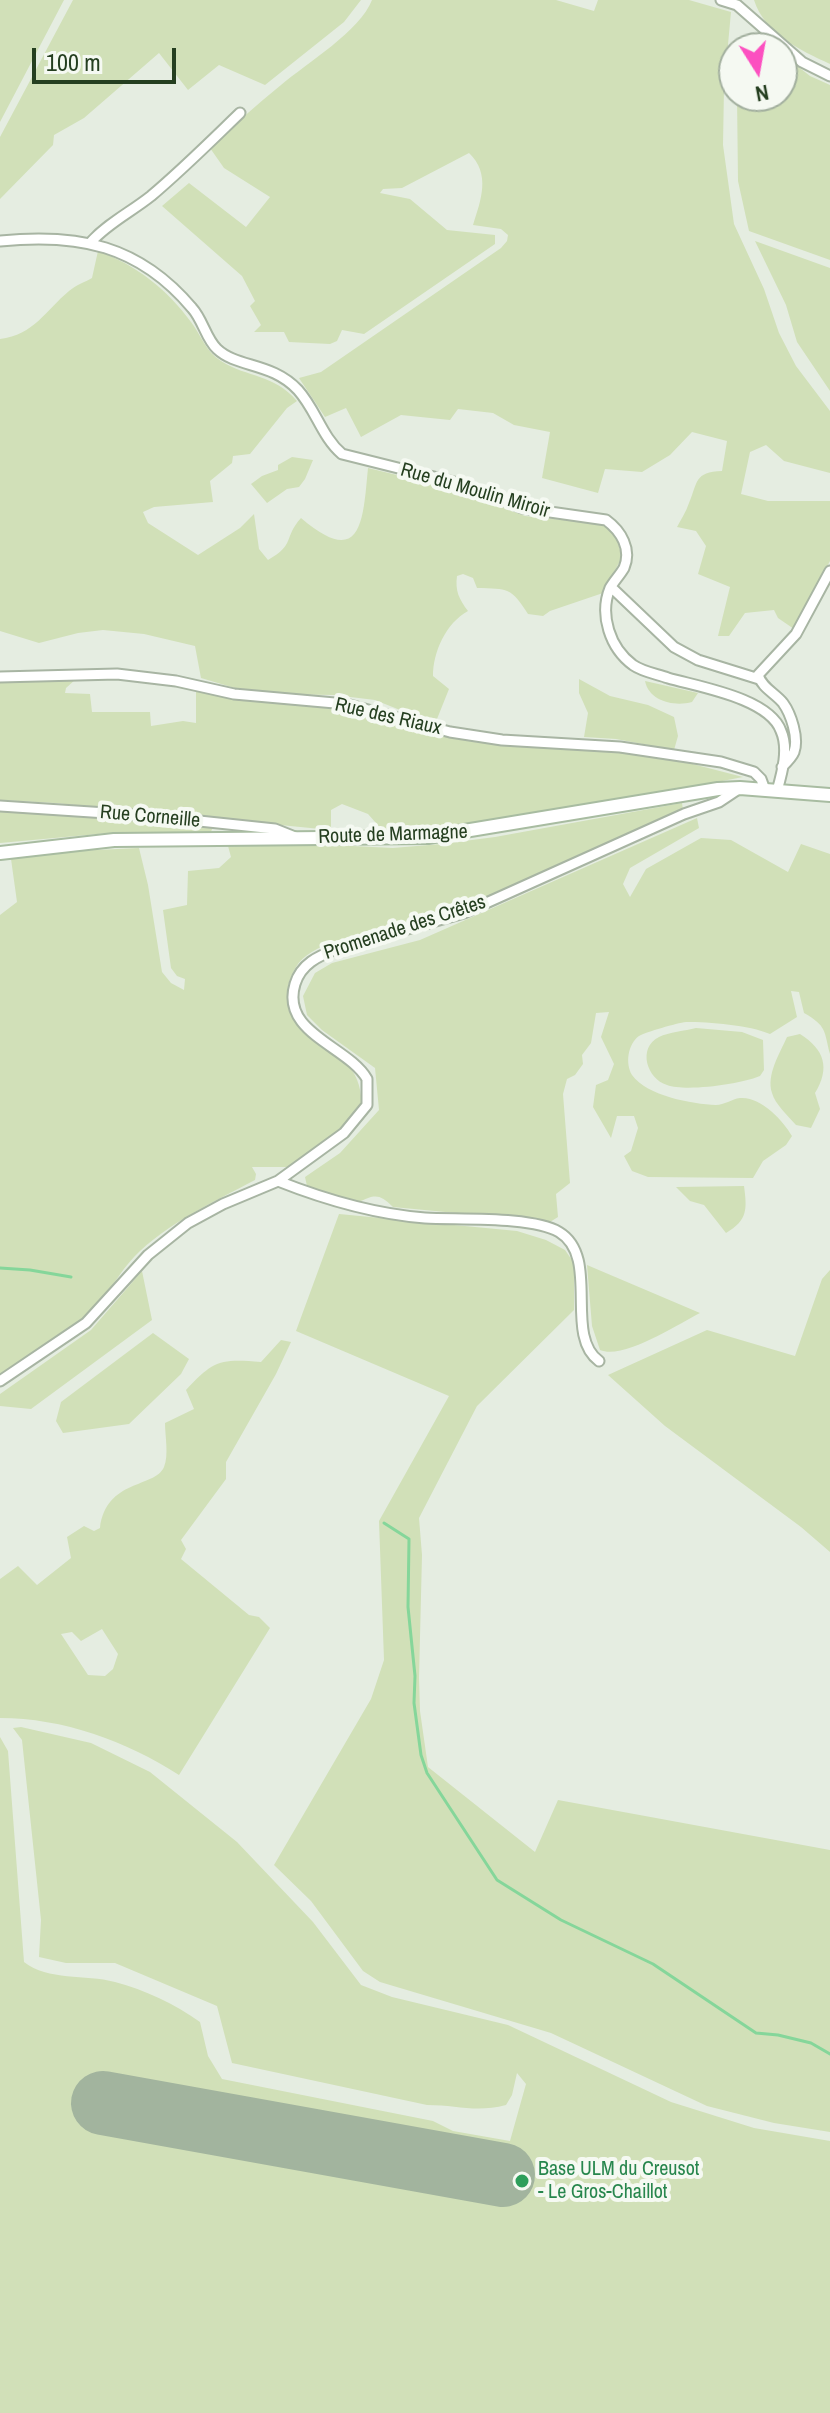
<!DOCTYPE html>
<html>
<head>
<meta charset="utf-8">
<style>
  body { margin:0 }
  #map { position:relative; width:830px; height:2413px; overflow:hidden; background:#e5ede1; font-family:"Archivo Narrow",sans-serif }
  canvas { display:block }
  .north { position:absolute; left:718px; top:32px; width:80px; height:80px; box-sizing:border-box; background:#f5f9f2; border:2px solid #a2af9e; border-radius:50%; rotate:169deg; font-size:22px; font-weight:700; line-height:32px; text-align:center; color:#253f20 }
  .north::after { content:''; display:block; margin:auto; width:28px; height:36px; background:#fc50c0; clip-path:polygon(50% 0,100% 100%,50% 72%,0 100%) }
  .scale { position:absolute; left:32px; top:48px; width:144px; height:36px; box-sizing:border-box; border:4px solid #253f20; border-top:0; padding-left:10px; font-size:24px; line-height:28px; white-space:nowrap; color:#253f20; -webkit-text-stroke:6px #f5f9f2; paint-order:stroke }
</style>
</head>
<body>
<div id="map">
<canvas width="830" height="2413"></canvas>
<div class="north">N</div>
<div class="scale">100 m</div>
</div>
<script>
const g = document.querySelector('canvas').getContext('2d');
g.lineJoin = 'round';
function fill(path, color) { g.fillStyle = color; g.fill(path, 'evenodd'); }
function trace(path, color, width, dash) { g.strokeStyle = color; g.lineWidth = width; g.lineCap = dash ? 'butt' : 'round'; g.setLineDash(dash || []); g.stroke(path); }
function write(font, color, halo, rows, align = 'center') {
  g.font = font + ' "Archivo Narrow",sans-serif'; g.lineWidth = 8; g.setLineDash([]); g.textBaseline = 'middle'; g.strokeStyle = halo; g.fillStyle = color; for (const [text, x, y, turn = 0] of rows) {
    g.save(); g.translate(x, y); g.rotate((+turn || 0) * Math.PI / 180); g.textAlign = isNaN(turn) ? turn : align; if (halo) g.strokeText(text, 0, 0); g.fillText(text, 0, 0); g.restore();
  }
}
fill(new Path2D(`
  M0,0H64L0,122Z
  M73,0H361L344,22L265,85L219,65L188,90L159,53L84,118L54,135L53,145L0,199V137Z
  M372,0H556L594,11L598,0H689L731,12L724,88L723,145L734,224L764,289L779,333L796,366L830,411V473L784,461L766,445L750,452L741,494L768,501H830V561L794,629L778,618L774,610L745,613L729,636H718L730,587L698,574L706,546L696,531L677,527C681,519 686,512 689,503C698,482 694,472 722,471L727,441L692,432L670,455L642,472L605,469L598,493L542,478L550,432L514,425L493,413L458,409L450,420L401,415L361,437L346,408L325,417L299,378L321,372L501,248L507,241L508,235L501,229L473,225C481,200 491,174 469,153L402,188L383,189L380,193L410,199L447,230L495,235V244L364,334L342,330L337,341L330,344L289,342L284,332H254L261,325L250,306L255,301L242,276L162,206L189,183L246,227L270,197L224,168L210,148C233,126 256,105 281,85C307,63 360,31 372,0Z
  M754,0H830V64C800,50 765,34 754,0Z
  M782,54L810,76L830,85V260L749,231L738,181L737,96H782Z
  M755,241L830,268V391L797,342L786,305Z
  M98,251C136,265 167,289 191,322C201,335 206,352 221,361C248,378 274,374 297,401L287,408L250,454L233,456L232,463L210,481L213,502L154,507L143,512L148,523L198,555L240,528L254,514L259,549L268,560C296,544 283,538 301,518C363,571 363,518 368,468L455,489L525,516L603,524L616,536L622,557L603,593L550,611L543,616L528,614C511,587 508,589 477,588L473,578L463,574L457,576C455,591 459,599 468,611C446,623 433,652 433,676L449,689L435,724L375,700L334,695L271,694L238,689L201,678L195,646L144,634L103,630L78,633L39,643L0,631V339C34,335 46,310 69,291C76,285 85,282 92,278Z
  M292,457L313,460L305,479L299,487L287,489L267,503L251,484L262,476L278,470V465Z
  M76,679L66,688L65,693L90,694L92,712H150L151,726L183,721L196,723V690L239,700L367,712L416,730L475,742L614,750L681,761L743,777C626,800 502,825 384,832L368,814L342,804L331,810V830L55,803L0,800V681Z
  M579,679L610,696L648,705L674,717L678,736L674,750L616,739L584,737L588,713L579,693Z
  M645,681L698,693L692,702C674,707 649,701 645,681Z
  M682,803L683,810C610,842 538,876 465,905C439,915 410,922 383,929C357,937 311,942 296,967C267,1016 316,1042 349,1066C359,1079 361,1090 362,1107L343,1128L290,1167H252L256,1174L255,1180C214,1202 167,1223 134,1257C116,1276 105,1302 83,1319C58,1339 27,1356 0,1374V915L17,902L11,859L75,851L139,848L148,885L162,972L171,983L184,990L185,979L177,976L171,968L163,910L187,905L188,871L219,868L231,857L228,846L332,845L393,848L441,844L495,837Z
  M0,810L119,817L213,827L210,834L109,833L0,843Z
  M697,818L699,828L630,868L623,884L630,897L646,869L701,838L731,840L788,872L801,844L830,854V1054C824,1031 827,1026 804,1013L799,992L791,991L797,1017L770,1034C749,1025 710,1022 686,1022C677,1023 646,1032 639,1036C628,1044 625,1063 632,1075C647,1096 692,1104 716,1105C724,1105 732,1099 740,1098C760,1096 783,1120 792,1136L786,1145L763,1161L753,1178L648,1177L632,1171L624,1156L631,1151L638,1128L634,1116H617L611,1138L593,1107L596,1085L608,1080L614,1064L601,1037L609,1012L596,1013L591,1043L582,1055L583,1064L575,1075L567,1079L563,1094L570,1183L556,1194L558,1217L550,1222L393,1207C380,1194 375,1194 359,1202L307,1186L305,1177L340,1153L379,1110L375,1068L322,1030L307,1015L303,996L315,973L332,963L420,940Z
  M696,1028L742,1032L763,1040L764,1070L760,1076C741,1084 686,1092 667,1085C647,1079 637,1048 659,1037C669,1032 685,1031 696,1028Z
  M800,1034C825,1050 830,1068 815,1093L820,1109L811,1128L796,1125C788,1116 775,1104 772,1093C766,1075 780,1053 787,1037Z
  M744,1186C747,1209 748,1220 726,1233L704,1205L690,1201L676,1187Z
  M339,1214L517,1231L546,1240L565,1250L574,1263V1310L477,1406L419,1518L422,1555L419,1678L420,1711L428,1767L535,1852L558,1800L830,1850V2132L774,2123L707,2106L551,2033L380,1982L363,1971L311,1901L274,1865L371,1699L384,1660L379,1521L449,1396L296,1331Z
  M587,1265L700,1313C678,1324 624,1360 600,1350L592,1326Z
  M830,1270V1552L801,1527L665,1426L608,1375L707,1330L795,1356L822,1279Z
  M142,1271L152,1320L31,1409L0,1406V1394L91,1330Z
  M153,1333L189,1359L181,1374L129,1424L63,1433L56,1421L61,1402Z
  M281,1340L291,1342L276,1374L226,1462V1479L181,1540L186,1549L181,1559L249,1615L259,1617L270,1628L179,1775C126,1741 63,1718 0,1718V1579L18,1566L37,1585L71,1558L67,1537L84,1526L94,1531L100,1528C106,1479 155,1488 164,1467C169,1455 165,1436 165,1423L194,1409L186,1390C214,1360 220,1359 261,1362ZM102,1629L118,1654L113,1669L105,1676L88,1675L61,1634L72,1632L81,1641Z
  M21,1727L91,1743L150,1772L237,1842L313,1922L361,1985L392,1997L508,2025L671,2102L754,2128L830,2141V2413H0V1737L8,1751L24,1962C48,1981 85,1974 115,1982C145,1990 175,2004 200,2022L208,2056L222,2079L433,2121L453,2131L510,2141L526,2084L517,2073L512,2095L506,2105C476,2113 457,2105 427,2105L232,2063L217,2006L115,1963H66L39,1957L41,1920L22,1740L13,1728Z`), '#d1e0b8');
trace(new Path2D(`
  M0,1268L30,1270L71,1277
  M384,1523L409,1539L408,1607L415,1676L414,1703L421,1755L427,1773L497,1880L561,1920L653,1964L756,2033L778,2035L811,2043L830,2054`), '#85d69a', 3);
trace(new Path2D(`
  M103,2103L503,2175`), '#a2b49e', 64);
const street = new Path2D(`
  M721,0L737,5L802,62L830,76
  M0,241C78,233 139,245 192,308C203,320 206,339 217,349C237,368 272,362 298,390C316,410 322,437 342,454L462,484L522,508L606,520C621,531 632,549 624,568C620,575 614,581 610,588C599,615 610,648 633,665C643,672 657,674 668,678C699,687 769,698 781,731C789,749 782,773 777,791
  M91,242C108,223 131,212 151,196C182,170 211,141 240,113
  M611,587L674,647L698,660L759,679
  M0,677L117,674L176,681L234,694L346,704L450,732L502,740L620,747L721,762L754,772L761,779L765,790
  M782,767C786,763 792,757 794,752C799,738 791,714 783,703C775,693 762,688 758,675L796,634L830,571
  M0,806L152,816L275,829L295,837
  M278,1181C326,1200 373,1214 425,1218C458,1220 532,1216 559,1232C601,1257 563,1335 599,1361
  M0,1381L86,1323L148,1255L188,1223L223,1204L278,1181L344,1133L367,1105V1079C348,1046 280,1033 295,984C301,964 318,956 337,949L464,913L684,814L719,802L740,788`);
const secondary = new Path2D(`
  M0,853L114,840L428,837L718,789L740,788L830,795`);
trace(street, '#a8b5a3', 13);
trace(secondary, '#a8bca1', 16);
trace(street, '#fff', 9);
trace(secondary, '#fff', 12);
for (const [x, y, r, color] of [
  [522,2181,8,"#2e9e5b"]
]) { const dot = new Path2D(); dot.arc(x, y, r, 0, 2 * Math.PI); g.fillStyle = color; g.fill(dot); trace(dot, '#f5f9f2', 3); }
write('20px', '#253f20', '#f5f9f2', [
  ["Rue du Moulin Miroir",475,491,16],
  ["Rue des Riaux",388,717,13],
  ["Rue Corneille",150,817,5],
  ["Route de Marmagne",393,835,-2],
  ["Promenade des Crêtes",405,928,-18]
]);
write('20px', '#27864d', '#f5f9f2', [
  ["Base ULM du Creusot",538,2170],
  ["- Le Gros-Chaillot",538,2193]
], 'left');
</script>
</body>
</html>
